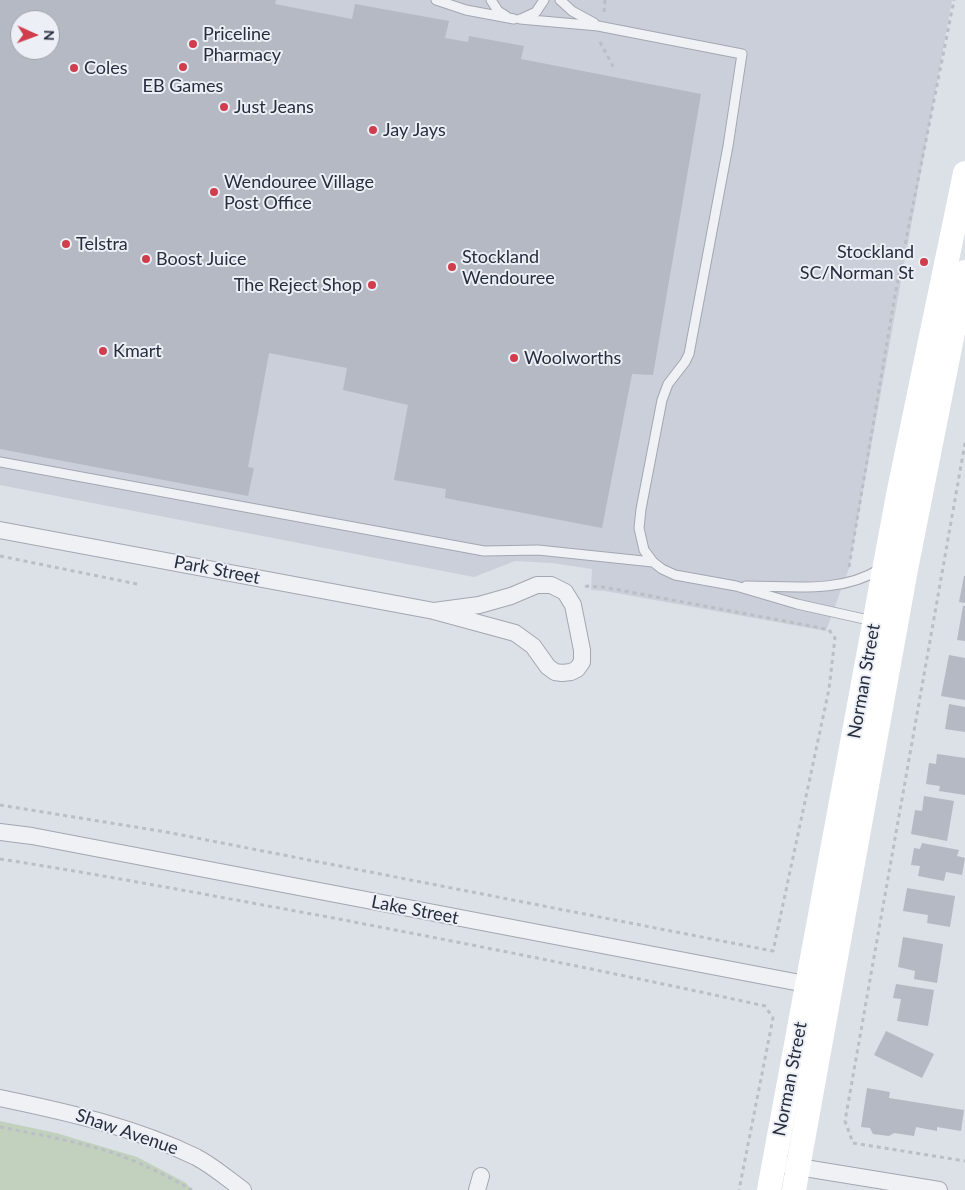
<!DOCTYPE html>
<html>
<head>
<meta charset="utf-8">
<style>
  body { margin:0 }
  #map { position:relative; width:965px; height:1190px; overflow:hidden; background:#dce0e7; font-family:Lato,sans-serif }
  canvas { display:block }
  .north { position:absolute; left:10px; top:10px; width:50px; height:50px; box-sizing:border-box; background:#eceff5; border:1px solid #9da1ab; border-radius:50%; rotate:92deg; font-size:14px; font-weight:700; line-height:20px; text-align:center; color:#262d3d }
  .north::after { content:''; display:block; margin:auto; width:18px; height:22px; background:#d03d4c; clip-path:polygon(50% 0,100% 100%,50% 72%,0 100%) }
</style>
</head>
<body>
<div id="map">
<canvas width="965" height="1190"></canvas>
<div class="north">N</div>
</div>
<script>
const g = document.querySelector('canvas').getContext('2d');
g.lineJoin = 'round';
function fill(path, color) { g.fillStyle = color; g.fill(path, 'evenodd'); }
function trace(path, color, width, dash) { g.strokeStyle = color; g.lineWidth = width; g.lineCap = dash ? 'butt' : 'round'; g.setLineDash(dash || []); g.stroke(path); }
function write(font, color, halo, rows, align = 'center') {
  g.font = font + ' Lato,sans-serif'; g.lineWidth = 4; g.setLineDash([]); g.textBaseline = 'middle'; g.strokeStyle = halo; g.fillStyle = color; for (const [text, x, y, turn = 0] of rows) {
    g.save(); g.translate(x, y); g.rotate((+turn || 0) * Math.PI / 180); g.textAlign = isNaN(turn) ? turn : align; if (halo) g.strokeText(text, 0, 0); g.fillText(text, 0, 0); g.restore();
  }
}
fill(new Path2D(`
  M0,0H952L849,568L826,631L605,591L591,590L592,569L552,563L515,561L474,577L0,485ZM20,20H50V50H20Z`), '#cacfd9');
fill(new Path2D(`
  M0,1121L56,1133L137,1157L186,1183L192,1190H0Z`), '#c1d1bd');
fill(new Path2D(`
  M0,0H276L275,4L352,19L355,4L449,21L445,38L468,42L469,36L524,46L521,59L701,94L653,375L632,374L602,528L445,498L446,489L394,480L408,405L343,390L347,368L269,353L248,467L254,468L248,496L0,449ZM20,20H50V50H20Z
  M964,576H965V603L959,602Z
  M963,606H965V641L957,640Z
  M949,655L965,658V700L941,696Z
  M949,704L965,707V732L945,729Z
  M937,754L965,758V795L939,791L940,786L926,784L929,763L936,764Z
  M924,796L954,801L947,841L911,834L915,810L922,811Z
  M922,843L959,850L957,856L965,858L962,875L946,872L944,881L918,876L920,866L911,865L914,848L920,849Z
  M907,888L955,896L950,927L927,923L928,915L903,911Z
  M903,937L943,944L937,983L914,979L915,971L898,967Z
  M896,984L934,990L928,1026L897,1021L901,999L893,998Z
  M886,1031L934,1054L922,1078L874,1055Z
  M867,1088L890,1092L889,1098L964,1110L961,1131L937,1127V1131L916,1127L914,1136L894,1133L889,1136L873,1134L870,1128L861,1127Z`), '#b4b9c4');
const lane = new Path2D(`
  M436,0L466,10L514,19
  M491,0L498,11L506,16
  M560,0L572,11L594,23
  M523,18L536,12L544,0
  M520,19L598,26L742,54L728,146L689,354L685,362L668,384L662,400L641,509L639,528L644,550L653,562L662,569L675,575L736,586L797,604L873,621
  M0,462L484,551L538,550L653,562
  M746,586C790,586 841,594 880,569`);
const street = new Path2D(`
  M0,530L434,611L515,633L533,646L548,667L555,672L562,673L571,672L577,669L582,662V650L573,605L565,592L551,585H537L511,596L479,605L434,611
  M0,832L32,836L816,986
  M0,1098C67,1112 134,1127 196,1157C213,1166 228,1179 243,1190
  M774,1163L939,1190
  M477,1190L481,1176`);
trace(lane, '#a2a7b1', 11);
trace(street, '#a2a7b1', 18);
trace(new Path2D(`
  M604,12L605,0
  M600,42L614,68
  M965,443L845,1121L853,1143L965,1161
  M0,556L137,584
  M849,567L895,295L954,0
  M0,805L166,832L773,951L829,689L835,638L829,630L811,626L603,587L587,586L583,588
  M0,859C110,876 219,897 328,917C474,945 620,974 765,1006L773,1018L739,1190
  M0,1127C40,1135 81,1142 119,1155C145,1165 169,1177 192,1190`), '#bbbec5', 3, [4, 4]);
trace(lane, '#eff1f5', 9);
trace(street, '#eff1f5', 16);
trace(new Path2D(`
  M769,1190L898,495L965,173
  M794,1190L906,569L965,272`), '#fff', 24);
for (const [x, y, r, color] of [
  [193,44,5,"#d03d4c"],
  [183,67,5,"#d03d4c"],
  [74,68,5,"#d03d4c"],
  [224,107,5,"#d03d4c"],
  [373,130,5,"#d03d4c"],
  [214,192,5,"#d03d4c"],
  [66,244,5,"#d03d4c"],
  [146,259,5,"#d03d4c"],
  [924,262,5,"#d03d4c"],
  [452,267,5,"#d03d4c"],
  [372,285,5,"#d03d4c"],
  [103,351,5,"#d03d4c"],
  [514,358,5,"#d03d4c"]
]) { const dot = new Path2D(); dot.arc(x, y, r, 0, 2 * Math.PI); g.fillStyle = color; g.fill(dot); trace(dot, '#eceff5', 2); }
write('18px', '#262d3d', '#eceff5', [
  ["Priceline",203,34],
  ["Pharmacy",203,55],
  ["Coles",84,68],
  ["EB Games",183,86,"center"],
  ["Just Jeans",234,107],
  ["Jay Jays",383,130],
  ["Wendouree Village",224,182],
  ["Post Office",224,203],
  ["Telstra",76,244],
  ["Stockland",914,252,"right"],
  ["SC/Norman St",914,273,"right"],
  ["Stockland",462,257],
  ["Wendouree",462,278],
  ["Boost Juice",156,259],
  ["The Reject Shop",362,285,"right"],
  ["Kmart",113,351],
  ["Woolworths",524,358]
], 'left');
write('18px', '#262d3d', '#eceff5', [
  ["Park Street",217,570,11],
  ["Norman Street",864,681,-80],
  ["Lake Street",415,910,11],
  ["Norman Street",790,1079,-79],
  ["Shaw Avenue",127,1132,19]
]);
</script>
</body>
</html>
